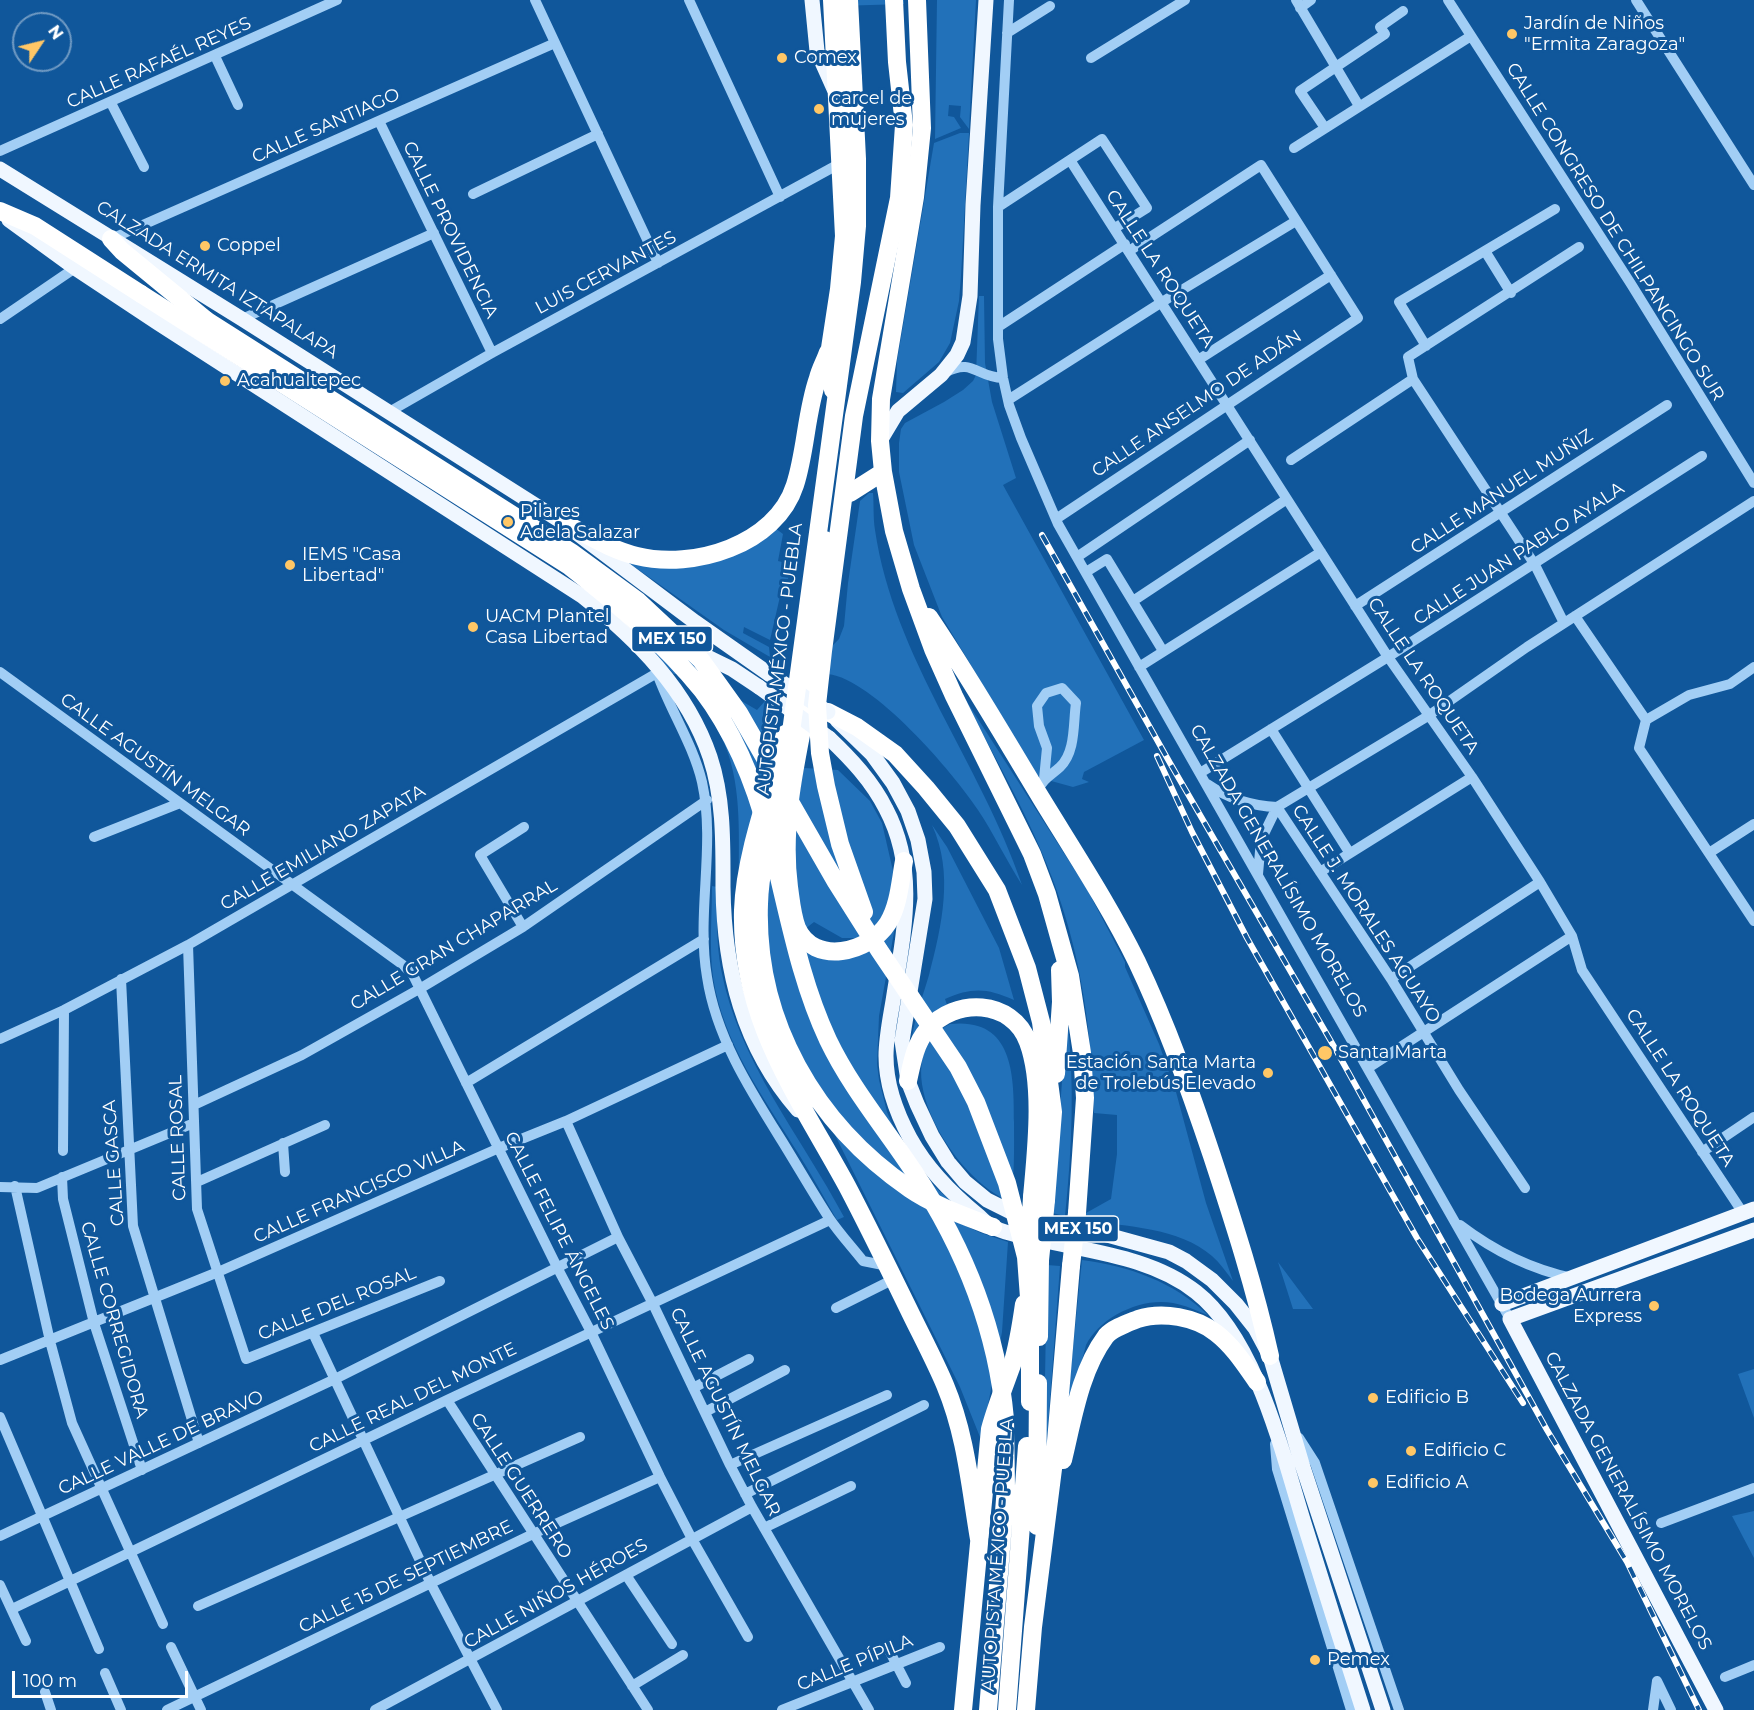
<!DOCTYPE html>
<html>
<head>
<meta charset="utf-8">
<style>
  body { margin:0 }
  #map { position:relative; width:1754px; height:1710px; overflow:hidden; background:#10579b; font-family:Montserrat,sans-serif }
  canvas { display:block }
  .north { position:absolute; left:12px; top:12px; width:60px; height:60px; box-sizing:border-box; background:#10579b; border:2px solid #709ac3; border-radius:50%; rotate:55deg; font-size:16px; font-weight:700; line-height:24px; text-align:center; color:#fff }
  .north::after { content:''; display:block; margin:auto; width:21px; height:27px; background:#ffc766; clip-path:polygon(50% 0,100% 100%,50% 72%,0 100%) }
  .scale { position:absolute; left:12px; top:1671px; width:176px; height:27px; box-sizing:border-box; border:3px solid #fff; border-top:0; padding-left:8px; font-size:18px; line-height:21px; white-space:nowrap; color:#fff; -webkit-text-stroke:4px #10579b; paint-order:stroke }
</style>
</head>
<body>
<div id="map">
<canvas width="1754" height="1710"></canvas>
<div class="north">N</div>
<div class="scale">100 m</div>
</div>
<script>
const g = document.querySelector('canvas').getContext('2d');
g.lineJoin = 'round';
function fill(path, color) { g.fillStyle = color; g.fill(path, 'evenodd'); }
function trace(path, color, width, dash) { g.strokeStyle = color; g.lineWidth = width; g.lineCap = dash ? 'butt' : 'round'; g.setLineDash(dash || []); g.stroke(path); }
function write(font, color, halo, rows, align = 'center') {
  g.font = font + ' Montserrat,sans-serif'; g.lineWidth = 6; g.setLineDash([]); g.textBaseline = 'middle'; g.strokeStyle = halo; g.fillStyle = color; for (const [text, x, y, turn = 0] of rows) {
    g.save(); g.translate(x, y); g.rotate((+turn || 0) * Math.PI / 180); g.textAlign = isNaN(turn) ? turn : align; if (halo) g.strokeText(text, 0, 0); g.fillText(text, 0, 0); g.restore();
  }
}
fill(new Path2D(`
  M838,0H904V4L838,6Z
  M937,0H976L969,129L960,117L961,106L949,105L948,116L954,117L961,128L935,139Z
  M960,133H969L961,276L959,301L950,343L939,362L903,393L896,392L897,361L934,143Z
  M979,296H984L985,363L992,402L1016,478L1003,485L1144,740L1084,772L1082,779L1089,782L1073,787L1044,779L1037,775L942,617L914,545L899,472V443L901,429L905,423L944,402L963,390L973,381L976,375Z
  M869,493H873C874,505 873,517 875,530C894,659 981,763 1022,885C1006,860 994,834 978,810C953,772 873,679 828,674L830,648L839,639L844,626L848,583L860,501Z
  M775,528L783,534L778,561L782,562L785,568L790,569L788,579H784L770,640L744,627L743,633L769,647L770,657L724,630L622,558L654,566Z
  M625,622L699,662L697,675L757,710L765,701L775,707L739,888C738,841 743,790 725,745C714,719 697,697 681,674H674Z
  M960,691L1087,889L1125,962V967L1159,1044L1176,1092L1206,1203L1233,1281C1226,1272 1220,1263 1212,1256C1179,1227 1126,1227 1085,1220L1086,1213L1111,1199L1117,1154V1115L1094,1113C1092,1042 1084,974 1062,906C1038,830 996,761 960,691Z
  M804,768L838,770L870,801L882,823L893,871L891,895L878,925L858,938H842L814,922L805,929C800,904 793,877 793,851C794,823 799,795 804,768Z
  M932,825L947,847L999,948L1014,1000C987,988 972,987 945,999L947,1005L912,1037C915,1016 923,996 929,975C942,925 954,873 932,825Z
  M768,872L821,957L896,921L879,1016L877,1064L879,1080L887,1112L894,1128L932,1184L955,1205L897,1171L842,1119L806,1068L782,1017L767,947Z
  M712,886L717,887C717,914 716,942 721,969C738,1061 801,1136 844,1217L837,1220C824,1198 812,1175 798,1153C764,1098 723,1043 713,977C709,947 712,916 712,886Z
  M1067,1016C1075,1083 1072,1149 1065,1216L1052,1213Z
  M950,1024C1014,1017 1014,1076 1014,1122C1014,1149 1015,1175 1010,1201C957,1183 878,1060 950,1024Z
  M834,1133L944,1216L981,1233L1008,1242L1002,1332L982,1436L980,1437L960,1387Z
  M1082,1260C1129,1266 1174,1282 1208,1315C1197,1311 1185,1305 1173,1303C1141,1297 1100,1317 1086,1345L1065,1426Z
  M1278,1262L1313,1309H1293Z
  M1047,1265L1060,1266L1043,1493Z
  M1754,1369V1418L1738,1374Z
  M1754,1511V1558L1732,1516Z`), '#2271b9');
trace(new Path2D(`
  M535,0L658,263
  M689,0L780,197
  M1009,0L998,207V339L1003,378L1009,405L1021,438L1058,524L1510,1319
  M1296,0L1359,106
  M1448,0L1631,284L1754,483
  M1636,0L1754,185
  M1300,8L1311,0
  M1007,33L1050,6
  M215,56L238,105
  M1091,58L1185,0
  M111,103L144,167
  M379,121L492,353
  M1325,128L1300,91L1385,34L1380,27L1403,11
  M1294,148L1471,36
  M0,151L337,0
  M1070,160L1388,657L1472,777L1540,882L1572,936L1582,970L1743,1213
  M473,194L598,134
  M998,207L1102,139L1147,208L1115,228
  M111,239L555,43
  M1485,251L1511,293
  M0,319L75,268
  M242,319L434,233
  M998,327L1125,244
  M1426,346L1399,302L1555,209
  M1198,360L1331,275
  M946,372C973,358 976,377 1003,378
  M1008,400L1162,302L1296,221
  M389,412L492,353L839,164
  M1291,460L1413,379
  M1056,519L1358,318L1261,165L1129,251
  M1077,557L1250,440
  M1086,572L1107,559L1163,651
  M1133,601L1287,499
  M1355,606L1667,405
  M1575,616L1646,720L1639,748L1754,921
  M1564,623L1535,565L1413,379L1408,357L1579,247
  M1139,667L1321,552
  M660,670L657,673C670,710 693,744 702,782C716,846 696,913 707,977C716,1037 750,1090 782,1141C798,1167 813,1193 829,1218C839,1233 852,1247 863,1261L888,1266
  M0,672L403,965L413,975L557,1267L591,1332L660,1477L692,1539L748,1637
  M1646,720L1689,695L1730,684L1754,667
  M1271,729L1349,852
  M1200,773L1388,657L1702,456
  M1207,784C1229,799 1251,806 1277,807
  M1037,791C1045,777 1049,777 1060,767C1076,752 1073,723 1076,703L1062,688L1046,693L1037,706L1039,726L1047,748L1044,779
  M1277,807L1391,979L1459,1090L1525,1188
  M94,837L180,803
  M1709,853L1754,824
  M1320,872L1472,777
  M1258,874L1261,840L1277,807L1428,716L1527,647L1754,501
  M523,927L480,855L524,827
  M188,945L197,1209L246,1359L440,1281
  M121,979L133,1226L199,1443
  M1391,979L1540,882
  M0,1039L64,1010L188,945L657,673
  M1368,1068L1572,936
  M466,1083L704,939
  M194,1105L302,1055L421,988L523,927L707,800
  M566,1121L618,1237L653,1304L730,1465L752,1507L869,1710
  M283,1143L285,1172
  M63,1151L64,1010
  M1702,1152L1754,1117
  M62,1177L63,1199L94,1323L142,1470
  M197,1182L325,1125
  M15,1186L50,1341L72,1423L163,1624
  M0,1187L37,1188L194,1123
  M1460,1225C1494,1251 1530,1269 1572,1278
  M836,1308L894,1279
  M313,1333L431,1584L497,1710
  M0,1360L218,1272L499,1148L566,1121L728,1045
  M693,1388L749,1359
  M447,1400L648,1710
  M705,1412L785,1370
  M0,1417L99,1649
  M1299,1438L1315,1463L1399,1710
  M1275,1444L1277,1469L1351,1710
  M730,1465L887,1395
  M745,1494L924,1405
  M1661,1523L1754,1488
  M764,1528L851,1486
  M0,1536L335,1379L618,1237
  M626,1575L672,1644
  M0,1585L26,1641
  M198,1606L580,1437
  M12,1609L447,1400L830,1220
  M171,1647L201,1710
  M888,1648L906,1683
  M105,1673L121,1710
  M1725,1677L1754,1665
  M1657,1681L1671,1710
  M632,1686L683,1655
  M45,1692L51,1710
  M167,1710L533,1534L660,1477
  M375,1710L752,1507
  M782,1710L940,1647
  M1653,1710L1657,1681`), '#a2cef5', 10);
trace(new Path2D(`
  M812,0L817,51L834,89
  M0,169L242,319L562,522L695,622L769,674
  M9,220L75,268L158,323L582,596C636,639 687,689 710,757C724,799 723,844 723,887C724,970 743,1047 798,1110
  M880,441L898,411L941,375L957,355L963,342L970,296L973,205L986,0
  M693,650L732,669L759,687
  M837,720L872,754L893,783L908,811L918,840L924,872L925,899L902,1041L908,1081L917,1104L932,1136L948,1162L965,1182L987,1200L1025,1219L1100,1233L1169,1252L1186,1261L1212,1280L1236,1304L1255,1328L1270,1356L1302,1464L1383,1710
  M829,738C851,759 872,781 886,809C919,871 903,936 893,1001C890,1019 886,1038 886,1056C886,1084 897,1114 910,1138C927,1169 952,1194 979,1216C983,1220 988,1225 993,1227C1007,1235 1026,1236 1041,1240C1093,1252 1153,1258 1196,1292C1256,1339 1282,1452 1304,1523C1323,1585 1343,1648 1363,1710
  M1502,1304L1754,1209
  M1716,1710L1510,1319L1754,1230`), '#f0f7ff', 15);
trace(new Path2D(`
  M832,0L844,236L839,289L830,348L833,390
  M849,0L853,78
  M917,0L922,128L915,197L881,399L880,441L883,472L894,531L911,589L933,649L954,696L1032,854L1047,894L1070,976L1082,1053L1085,1098L1077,1213
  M0,211L35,226L141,294
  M111,239L122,251L206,320
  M850,493L883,472
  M562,522C586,534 611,550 637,556C693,570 776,545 795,485C806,451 806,412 818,378C820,369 825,361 828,352
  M929,617C969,676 1004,737 1041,798C1074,852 1109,905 1137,962C1167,1025 1190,1090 1212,1156C1234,1223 1255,1288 1270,1356
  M807,705C795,765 781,826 789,887C791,901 792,915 797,928C814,966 869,953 888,923C899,905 900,882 904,861
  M801,712L814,655L825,540
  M828,712L857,727L895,754L926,788L957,826L997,890L1027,968L1041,1022L1053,1112L1046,1200
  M785,734C770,789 745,854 743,910C740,1019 798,1096 847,1186C868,1226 888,1267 908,1308C920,1333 934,1359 945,1385C966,1435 970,1486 979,1539
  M785,779C775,820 760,862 759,904C755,1021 815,1124 910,1189C935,1206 965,1216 993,1227
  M1056,1074L1061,1002L1060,970
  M908,1081C912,1063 915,1044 927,1030C955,997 1012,999 1028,1042C1044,1085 1036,1151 1032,1197
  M1039,1337L1040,1260
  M1063,1460C1073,1419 1080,1371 1106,1336C1113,1328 1128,1323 1138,1319C1162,1311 1196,1317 1216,1333C1233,1346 1245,1365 1257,1382
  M1037,1526L1038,1383
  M963,1710L990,1429C996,1407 1004,1387 1012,1365C1018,1345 1021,1325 1024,1304
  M988,1710L1006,1487L1005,1419
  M1007,1710L1027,1446
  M1026,1710L1033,1627L1055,1453L1071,1266`), '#fff', 18);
const rail = new Path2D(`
  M1042,535L1170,763L1336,1050L1547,1430L1627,1562L1699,1710
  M1157,756L1192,832L1247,938L1392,1194L1417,1238L1523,1403`);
trace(rail, '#fff', 6);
trace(rail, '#10579b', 4, [11]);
trace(new Path2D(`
  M769,674L828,712
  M759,687L829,738`), '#f0f7ff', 15);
trace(new Path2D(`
  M141,294L569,566C616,603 664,643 702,690C734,732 756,787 769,837C787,905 798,976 828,1040C851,1088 885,1128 914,1172C964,1247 997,1330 1005,1419
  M206,320L571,552L638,601L701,660L739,713L836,882L879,950L958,1067L976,1102L1007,1183L1026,1257L1030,1311V1402
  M783,791L852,282L857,226V159L853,78
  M864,912L840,844L826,786L820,753L817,705L823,651L854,416L899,198L904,125L897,62L894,0
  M1029,1249L1032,1197
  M1040,1260L1046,1200
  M1071,1266L1077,1213`), '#fff', 18);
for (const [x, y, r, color] of [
  [1512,34,6,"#ffc766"],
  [782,58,6,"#ffc766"],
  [819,109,6,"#ffc766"],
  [205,246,6,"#ffc766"],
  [225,381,6,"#ffc766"],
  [508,522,6,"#ffc766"],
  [290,565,6,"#ffc766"],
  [473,627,6,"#ffc766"],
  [1325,1053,8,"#ffc766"],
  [1268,1073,6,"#ffc766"],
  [1654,1306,6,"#ffc766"],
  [1373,1398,6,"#ffc766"],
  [1411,1451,6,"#ffc766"],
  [1373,1483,6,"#ffc766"],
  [1315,1660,6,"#ffc766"]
]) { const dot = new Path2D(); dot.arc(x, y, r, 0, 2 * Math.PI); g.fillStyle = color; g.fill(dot); trace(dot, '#10579b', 2); }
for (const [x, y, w] of [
  [672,639,81],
  [1078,1229,81]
]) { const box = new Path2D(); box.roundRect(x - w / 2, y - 13, w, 26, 4.5); g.fillStyle = '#10579b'; g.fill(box); trace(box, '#fff', 1.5); }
write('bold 16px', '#fff', null, [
  ["MEX 150",672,639],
  ["MEX 150",1078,1229]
]);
write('18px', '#fff', '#10579b', [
  ["Jardín de Niños",1524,24],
  ["\"Ermita Zaragoza\"",1524,45],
  ["Comex",794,58],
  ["carcel de",831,99],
  ["mujeres",831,120],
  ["Coppel",217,246],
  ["Acahualtepec",237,381],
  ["Pilares",520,512],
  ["Adela Salazar",520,533],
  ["IEMS \"Casa",302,555],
  ["Libertad\"",302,576],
  ["UACM Plantel",485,617],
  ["Casa Libertad",485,638],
  ["Santa Marta",1338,1053],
  ["Estación Santa Marta",1256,1063,"right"],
  ["de Trolebús Elevado",1256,1084,"right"],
  ["Bodega Aurrera",1642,1296,"right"],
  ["Express",1642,1317,"right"],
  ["Edificio B",1385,1398],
  ["Edificio C",1423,1451],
  ["Edificio A",1385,1483],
  ["Pemex",1327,1660]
], 'left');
write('18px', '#fff', '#10579b', [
  ["CALLE RAFAÉL REYES",159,63,-24],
  ["CALLE SANTIAGO",326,126,-24],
  ["CALLE PROVIDENCIA",450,230,64],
  ["CALLE CONGRESO DE CHILPANCINGO SUR",1615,232,58],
  ["CALLE LA ROQUETA",1160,269,57],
  ["LUIS CERVANTES",606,273,-28],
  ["CALZADA ERMITA IZTAPALAPA",217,280,32],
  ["CALLE ANSELMO DE ADÁN",1197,404,-34],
  ["CALLE MANUEL MUÑIZ",1502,492,-33],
  ["CALLE JUAN PABLO AYALA",1519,554,-33],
  ["AUTOPISTA MÉXICO - PUEBLA",780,659,-83],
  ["CALLE LA ROQUETA",1423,676,56],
  ["CALLE AGUSTÍN MELGAR",155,765,36],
  ["CALLE EMILIANO ZAPATA",323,848,-30],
  ["CALZADA GENERALÍSIMO MORELOS",1278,871,60],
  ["CALLE J. MORALES AGUAYO",1366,914,57],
  ["CALLE GRAN CHAPARRAL",454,945,-31],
  ["CALLE LA ROQUETA",1680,1088,57],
  ["CALLE ROSAL",178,1138,-92],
  ["CALLE GASCA",114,1163,-94],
  ["CALLE FRANCISCO VILLA",359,1192,-24],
  ["CALLE FELIPE ÁNGELES",559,1231,63],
  ["CALLE DEL ROSAL",337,1304,-22],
  ["CALLE CORREGIDORA",114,1320,74],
  ["CALLE REAL DEL MONTE",413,1398,-26],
  ["CALLE AGUSTÍN MELGAR",725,1412,64],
  ["CALLE VALLE DE BRAVO",161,1443,-25],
  ["CALLE GUERRERO",521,1486,57],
  ["CALZADA GENERALÍSIMO MORELOS",1628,1501,62],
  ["AUTOPISTA MÉXICO - PUEBLA",998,1555,-86],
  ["CALLE 15 DE SEPTIEMBRE",406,1577,-26],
  ["CALLE NIÑOS HÉROES",556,1594,-29],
  ["CALLE PÍPILA",855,1663,-22]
]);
</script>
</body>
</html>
